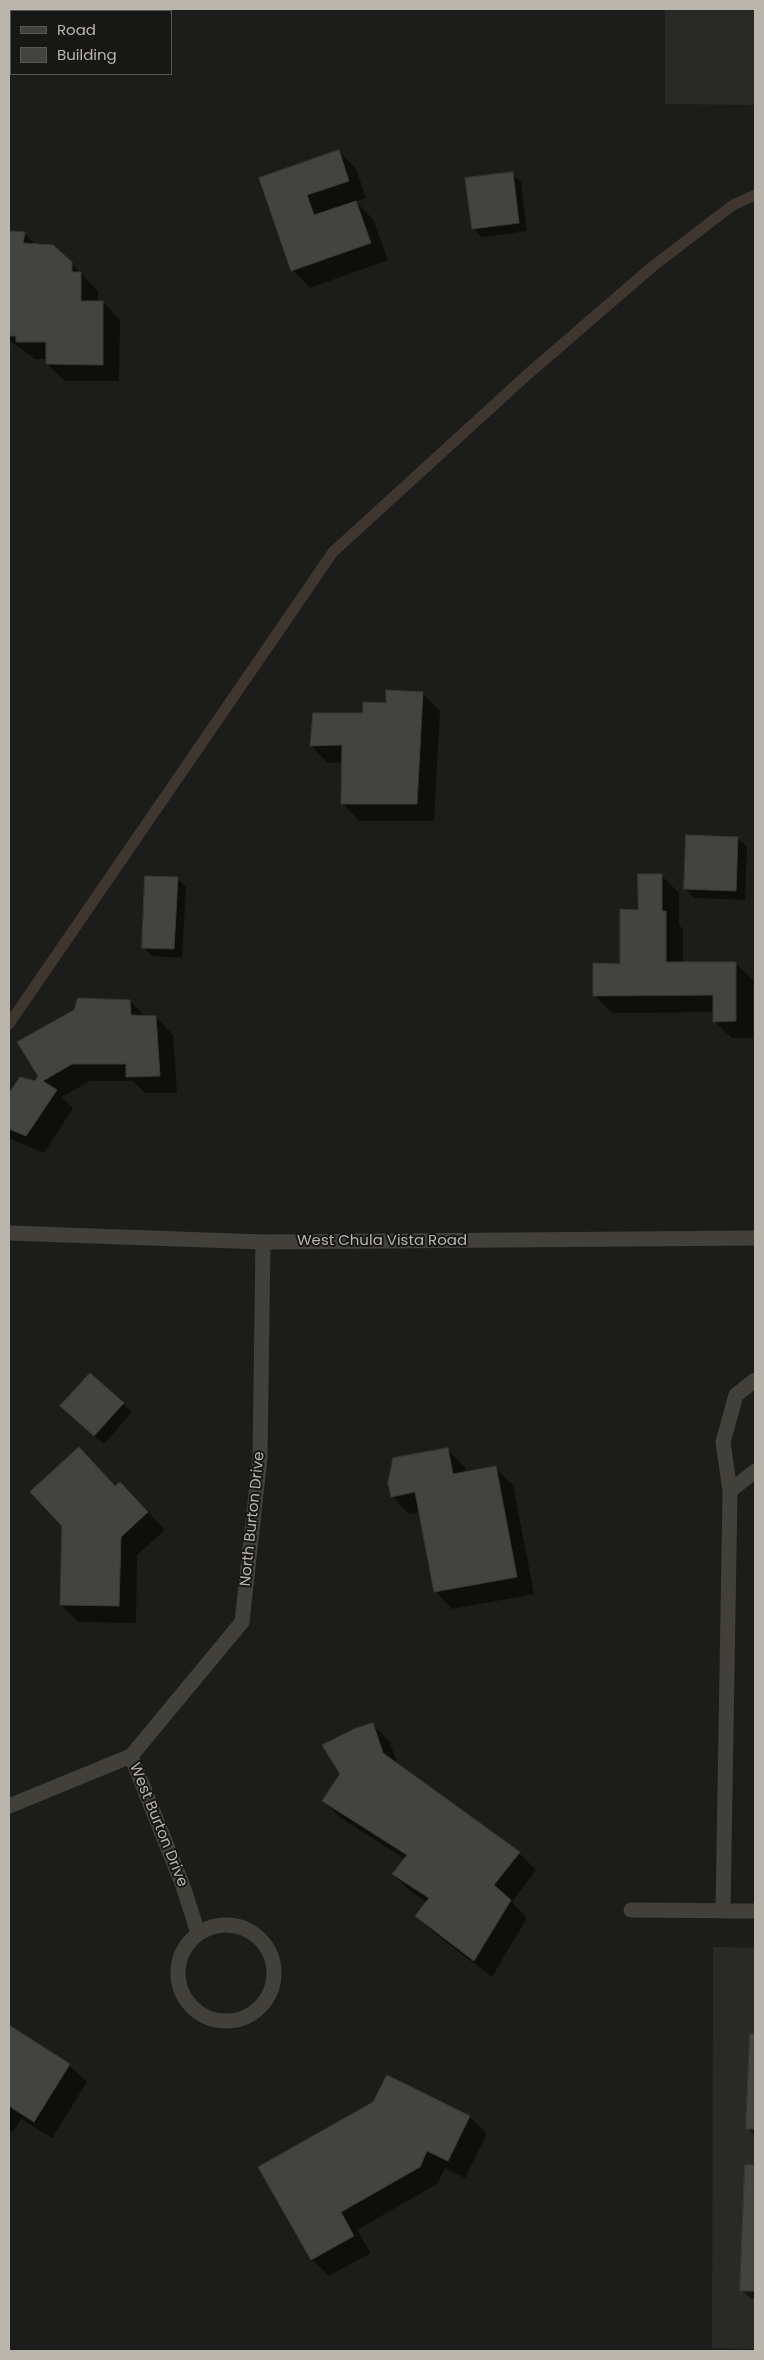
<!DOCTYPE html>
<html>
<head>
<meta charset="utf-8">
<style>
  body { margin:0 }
  #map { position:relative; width:764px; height:2360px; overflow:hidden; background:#1c1c1a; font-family:Poppins,sans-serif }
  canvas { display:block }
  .frame { position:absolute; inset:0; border:10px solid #bbb6ad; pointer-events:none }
  .legend { position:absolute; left:10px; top:10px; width:162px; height:65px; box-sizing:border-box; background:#171715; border:1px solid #595752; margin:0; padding:6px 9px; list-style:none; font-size:15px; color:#bbb6ad }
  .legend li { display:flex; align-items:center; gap:10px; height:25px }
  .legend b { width:25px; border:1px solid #595752 }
</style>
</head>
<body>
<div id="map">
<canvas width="764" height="2360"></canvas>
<div class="frame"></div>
<ul class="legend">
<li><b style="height:6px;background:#41403b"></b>Road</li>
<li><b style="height:14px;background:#43433f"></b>Building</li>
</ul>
</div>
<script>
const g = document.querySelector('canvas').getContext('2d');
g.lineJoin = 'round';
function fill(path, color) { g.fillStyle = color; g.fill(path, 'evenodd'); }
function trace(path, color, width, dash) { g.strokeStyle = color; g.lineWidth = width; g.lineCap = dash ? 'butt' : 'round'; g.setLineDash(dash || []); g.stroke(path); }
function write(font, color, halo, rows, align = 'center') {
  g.font = font + ' Poppins,sans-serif'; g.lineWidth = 4; g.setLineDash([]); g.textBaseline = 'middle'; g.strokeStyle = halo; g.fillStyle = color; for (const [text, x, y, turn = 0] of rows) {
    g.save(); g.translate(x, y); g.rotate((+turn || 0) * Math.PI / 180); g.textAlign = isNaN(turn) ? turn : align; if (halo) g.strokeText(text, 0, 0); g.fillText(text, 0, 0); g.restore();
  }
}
fill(new Path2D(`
  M665,9H755V105L665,104Z
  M713,1947L755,1948V2349L712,2348Z`), '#292926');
fill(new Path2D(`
  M339,151L356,169L366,198L356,202L373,219L388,260L310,288L293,270L261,179Z
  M512,174L521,182L527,231L482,237L473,228Z
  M9,232L24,233L36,245L71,263L98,291V303L103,302L120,320L119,381H65L47,364V359H35L9,340Z
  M422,693L440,711L434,821H359L342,803L343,762L328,763L311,746L387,704Z
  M738,838L747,847L745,900L694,898L686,889Z
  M661,875L679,893V925L683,929V963H735L753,980V1038H732L714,1021V1012L612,1013L594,995L621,965L639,911Z
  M177,878L186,887L182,958L152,956L144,948Z
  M130,1001L146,1017H156L173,1035L177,1093H145L133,1081H90L62,1097L73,1108L44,1153L9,1138V1095L21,1078L35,1082Z
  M123,1404L132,1412L104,1444L70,1415Z
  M447,1449L465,1467L466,1473L495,1468L513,1485L534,1594L452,1609L435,1591L420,1512L409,1514L392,1496Z
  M115,1487L137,1500L165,1530L137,1555L136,1623L78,1622L61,1605Z
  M373,1725L390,1742L398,1766L519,1853L536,1870L512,1902L527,1918L492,1977L434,1933L416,1916L427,1902L410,1891L393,1874L405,1859L341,1818L323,1801Z
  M9,2027L69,2065L87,2082L52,2138L21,2119L13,2132L9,2130Z
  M751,2035H755V2136L748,2128Z
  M470,2117L487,2134L465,2178L445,2168L437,2184L357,2230L371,2253L329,2276L312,2259L260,2168Z
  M746,2166H755V2299H751L742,2290Z`), '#0007');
trace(new Path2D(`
  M9,1024L333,552L528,374L652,267L733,205L755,195`), '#403630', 11);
const building = new Path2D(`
  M339,150L349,181L307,195L314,215L356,201L371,243L291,271L259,178Z
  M513,172L519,223L472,229L465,178Z
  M9,231L25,232L23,243L53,245L72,262V272H81V301H103V365L46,364V342H16V336H9Z
  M386,690L423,692L417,804H341L342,745L310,746L313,713H363V702L386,703Z
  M686,835L738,837L736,891L684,889Z
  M638,874H662V911H666V962H736V1021L713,1022V995L593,996V963L620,964V909L638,910Z
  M145,876L178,877L174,949L142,948Z
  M78,998L130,1000L131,1015L156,1016L160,1076L126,1077V1064H72L43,1081L57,1090L26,1136L9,1129V1093L20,1077L35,1081L38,1076L17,1042L74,1010Z
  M90,1373L124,1403L94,1436L60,1406Z
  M79,1447L115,1486L120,1482L148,1512L121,1537L119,1606L60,1605L62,1526L30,1492Z
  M448,1448L453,1474L496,1466L517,1577L434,1592L415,1492L391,1497L388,1483L393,1458Z
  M373,1723L383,1753L520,1852L494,1885L511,1900L474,1961L415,1916L429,1898L392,1874L407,1855L322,1801L340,1774L322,1745L354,1729Z
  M9,2025L70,2064L34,2122L9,2106Z
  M750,2034H755V2129H746Z
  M387,2075L470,2116L448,2161L427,2151L420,2167L341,2212L354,2236L311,2260L258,2167L373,2102Z
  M745,2165H755V2291H740Z`);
fill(building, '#43433f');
trace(building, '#383834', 1);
trace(new Path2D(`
  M730,1491L755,1471
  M631,1910L755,1911
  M723,1911L730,1491L723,1442L736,1395L755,1380`), '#41403b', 15);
trace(new Path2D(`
  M9,1233L263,1242L755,1238
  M131,1756L183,1886L198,1933
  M9,1806L131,1756L242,1622L260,1458L263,1242
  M178 1973a48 48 0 1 1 96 0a48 48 0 1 1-96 0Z`), '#41403b', 15);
write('15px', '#bbb6ad', '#171715', [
  ["West Chula Vista Road",382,1241],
  ["North Burton Drive",253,1519,-84],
  ["West Burton Drive",158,1825,68]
]);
</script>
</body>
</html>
